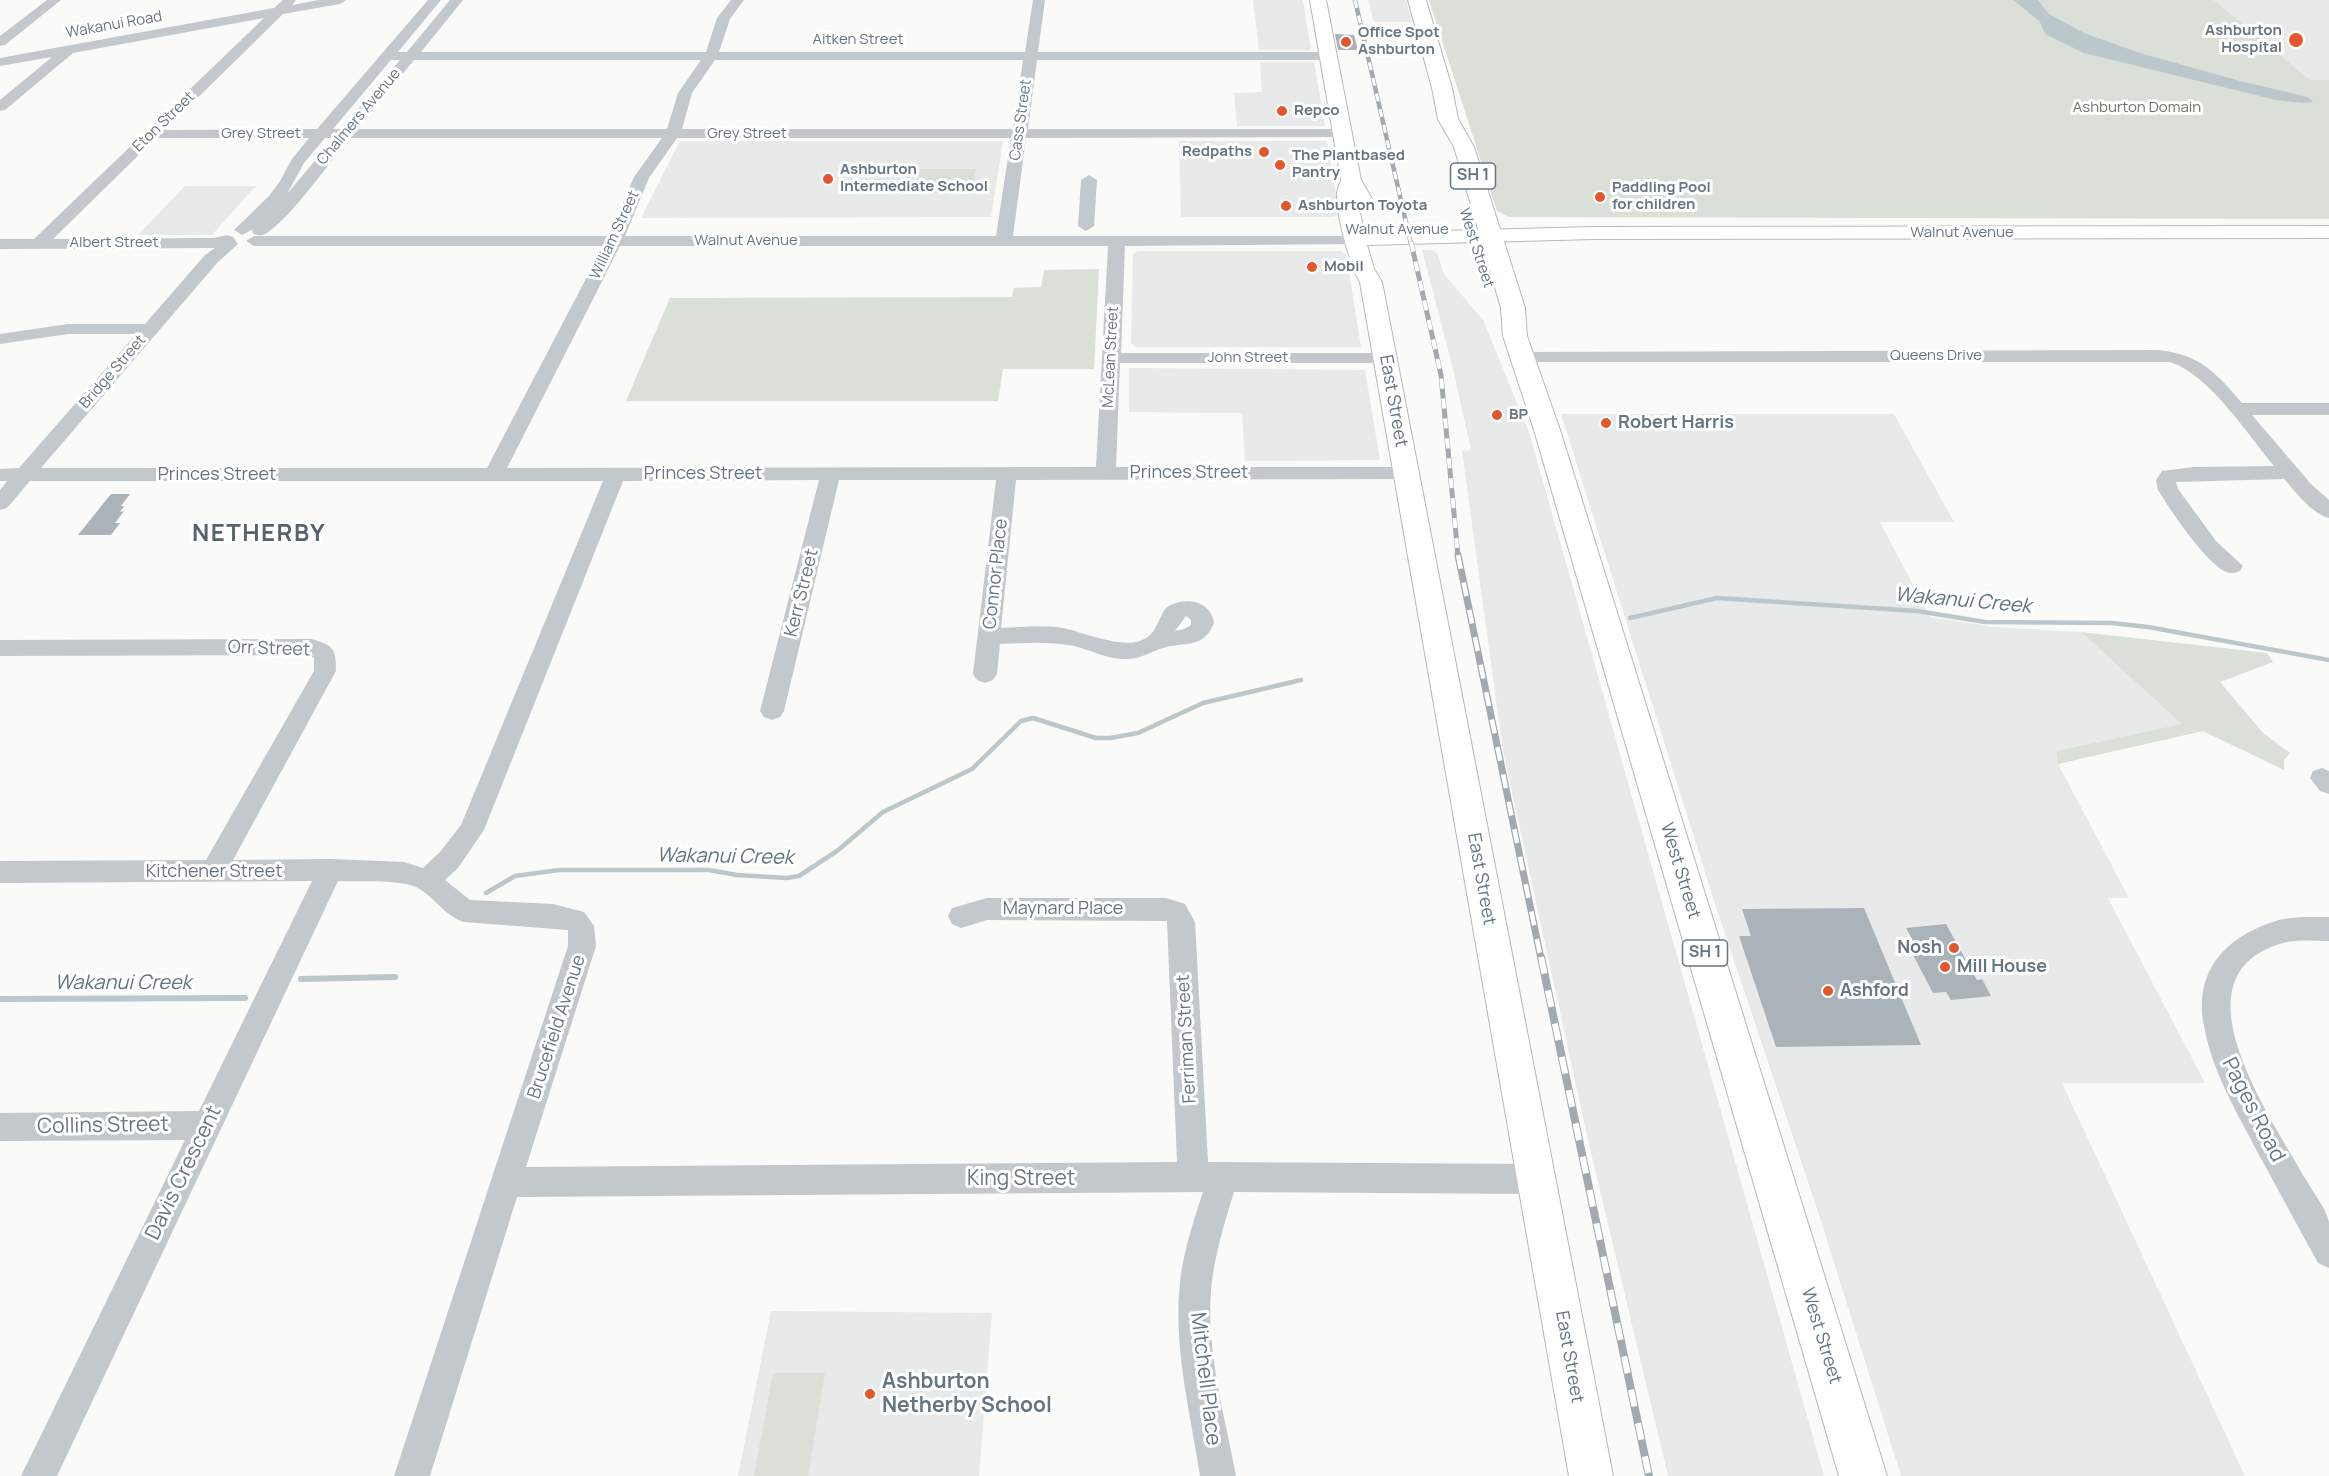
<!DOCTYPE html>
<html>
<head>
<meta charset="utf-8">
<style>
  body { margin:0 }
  canvas { display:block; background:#fafaf8 }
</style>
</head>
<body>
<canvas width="2329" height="1476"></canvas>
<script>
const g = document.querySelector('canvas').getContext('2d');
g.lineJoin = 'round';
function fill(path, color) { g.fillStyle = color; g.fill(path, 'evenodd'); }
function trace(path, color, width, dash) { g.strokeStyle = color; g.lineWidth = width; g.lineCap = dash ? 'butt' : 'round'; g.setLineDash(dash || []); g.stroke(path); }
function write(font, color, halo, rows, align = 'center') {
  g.font = font + ' Manrope,sans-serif'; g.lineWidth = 6; g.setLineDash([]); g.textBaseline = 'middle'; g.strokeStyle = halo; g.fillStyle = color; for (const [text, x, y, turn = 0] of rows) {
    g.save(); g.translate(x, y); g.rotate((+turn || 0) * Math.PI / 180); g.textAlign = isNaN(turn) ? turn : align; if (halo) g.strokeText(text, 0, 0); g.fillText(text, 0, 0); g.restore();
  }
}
fill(new Path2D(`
  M1253,0H1303L1311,50H1259Z
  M1368,0H1406L1412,22H1374Z
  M2214,0H2329V80H2310Z
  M1260,62H1314L1325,126H1237L1234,93L1262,92Z
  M680,141H1003L991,217L641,218Z
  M1179,141H1327L1339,213L1334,217H1181Z
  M185,186H257L252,190L212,235H138Z
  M1422,250H1432L1437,253L1444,274L1483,320L1529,432L1824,1476H1668L1588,1140L1503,751L1462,451L1471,450L1453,369Z
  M1138,251H1340L1346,254L1361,347H1136L1131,343L1133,254Z
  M1129,368L1365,370L1380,460L1245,461L1242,413L1129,412Z
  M1561,414H1894L1954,522H1880L1930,617L1994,627L2081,632L2183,724L2056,751L2058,764L2129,898H2108L2205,1083H2062L2245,1476H1901L1820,1218L1714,901Z
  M771,1311L992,1313L979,1476H738Z`), '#e8e9e9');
fill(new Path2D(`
  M1429,0H2214L2310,80H2329V219L1509,217L1497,211Z
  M920,169H976L972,193H914Z
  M1099,269L1094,369H1003L998,401H626L670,298L1012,297L1014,288L1041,287L1044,270Z
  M2081,632L2267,653L2273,662L2220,682L2263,733L2290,753L2284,760V770L2203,731L2058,764L2056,751L2182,724Z
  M773,1373H825L808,1476H754Z`), '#dadfd7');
fill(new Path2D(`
  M2014,0H2038L2049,14L2084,33L2140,53L2240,81L2308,97L2313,102L2303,103L2276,100L2084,53L2045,34L2040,22Z`), '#bbc7cb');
trace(new Path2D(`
  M1630,618L1717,598L1917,611L1985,622L2112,623L2148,627L2329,660
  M486,893L515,876L559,870H709L737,875L787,878L799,876L837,851L883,812L972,769L1021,721L1033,718L1096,738H1110L1138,733L1203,703L1301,680`), '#bbc7cb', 4.5);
trace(new Path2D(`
  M301,979L395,977
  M0,999L245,998`), '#bbc7cb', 6);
fill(new Path2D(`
  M1335,34L1354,35L1358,50H1338Z
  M111,494H130L121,506H124L120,512L124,511L115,523H120L111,535H78Z
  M1864,908L1921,1045L1776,1047L1739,936H1751L1742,909Z
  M1946,924L1977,980L1982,979L1991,996L1951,1000L1946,992L1933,993L1913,955L1920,954L1906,928Z`), '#aab3b9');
const major = new Path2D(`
  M1310,0H1326L1361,180L1371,197L1368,201L1358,202L1364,233L1594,227L2329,226V238L1594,239L1367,245L1374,269L1382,282L1613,1476H1569L1360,282C1350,265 1336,215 1337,194C1337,190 1340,184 1341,180Z`);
const highway = new Path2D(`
  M1408,0H1426L1452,88L1458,119L1474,147L1525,308L1527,336L1560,430L1887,1476H1839L1534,430L1503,336L1501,308L1454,147L1438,119L1432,88Z`);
trace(major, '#b5babe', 2);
trace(highway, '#b4b9bd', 2);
fill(new Path2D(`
  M47,0H61L5,45L0,46V36Z
  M283,0H296L292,5L319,0H346L340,4L283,14L165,130L317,129L428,0H441L398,52H407L450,0H463L421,52H706L717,18L731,0H744L730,19L719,52H1025L1033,0H1045L1038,52H1328L1335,56L1328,60H1037L1028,129H1342L1349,133L1342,137L1026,138L1013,236H1361L1363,239L1361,242L1355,244L1125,246L1121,353H1385L1391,354L1394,358L1391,362L1385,363H1120L1116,467H1406L1413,468L1416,473L1413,478L1406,479L1016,480L1001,628C1020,627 1039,625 1057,627C1082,630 1131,656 1151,634C1158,627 1160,614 1167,607C1185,596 1211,601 1214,623C1203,650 1185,641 1163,648C1150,652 1139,660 1124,659C1106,659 1091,650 1074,646C1049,641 1025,643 1000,644L997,674L993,680L985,683L977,680L973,674L996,480H839L784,711L780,717L772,720L764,717L760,711L819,480L623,481L484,830L458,868L445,880L470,900L553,904L584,912L594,926L596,946L526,1167L1177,1162L1167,921L987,920L961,928L952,924L948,916L952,908L987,898H1166L1185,904L1195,922L1208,1162L1536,1164L1547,1168L1551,1179L1547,1190L1536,1194L1234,1192C1224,1224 1214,1257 1211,1290C1206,1352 1225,1416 1236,1476H1200C1191,1416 1175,1355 1179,1294C1181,1259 1192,1225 1203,1192L517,1197L430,1476H394L568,946V930L464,922C445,916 435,898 418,888C400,879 359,882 338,881L57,1476H21L185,1140L0,1141V1113L199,1111L312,881L0,883V861L206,860L314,671V658L308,655L0,656V640L311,639C333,645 336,648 336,671L233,860L330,859L404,862L423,868L440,852L461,825L603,481H30L7,508L0,510V490L7,481H0V469L19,468L136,334H68L0,344V334L68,324H145L205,255L215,248L0,249V239H34L264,18L73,53L5,110L0,111V100L52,57L0,66V58L274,8ZM391,60H400L341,129H333ZM414,60H701L678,93L667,129H357ZM715,60H1023L1013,129H682L692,93ZM156,138H309L292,159L280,181L269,196L234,230L242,235L253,229L252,231L254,234C259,236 263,236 267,233C294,214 327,165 350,138H662L634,177L609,236H254L246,241L254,246H603L487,468H41L217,263L238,244L233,237L227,235L214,238L53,239ZM325,138H334L287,194L304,163ZM677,138H1011L996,236H625L649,178ZM620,246H1108L1096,467L507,468ZM1186,616L1191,620V625L1184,629L1175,631Z
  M1089,175L1097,180L1094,226L1086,231L1078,226L1081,180Z
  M2158,350C2201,355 2215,372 2242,403H2329V415H2252L2311,484L2329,500V518C2311,513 2296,492 2284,479L2176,482L2178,489L2216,541L2243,566L2240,571C2235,573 2231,574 2226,572C2204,561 2171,511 2158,490L2156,480L2162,471L2194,467L2274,466C2248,435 2209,374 2170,362H1521L1515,361L1512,357L1515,353L1521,352Z
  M2322,768L2329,771V794L2320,791L2310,778L2313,771Z
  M2329,917V941C2314,941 2298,939 2283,943C2169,975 2272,1118 2305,1178C2312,1191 2326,1208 2329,1222C2329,1236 2329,1253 2329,1268L2318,1263C2298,1227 2279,1191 2259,1155C2238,1114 2212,1072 2204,1026C2193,969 2228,935 2279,920C2295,916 2313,917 2329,917Z`), '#c3c8cc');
fill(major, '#fff');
fill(highway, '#fff');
const railFar3 = new Path2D(`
  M1355,0L1411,244`);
const railFar2 = new Path2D(`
  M1411,242L1441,375L1458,556`);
const railFar1 = new Path2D(`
  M1458,555L1541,959`);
const rail = new Path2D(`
  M1541,957L1649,1476`);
trace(railFar3, '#a2aab0', 4.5);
trace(railFar2, '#a2aab0', 5);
trace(railFar1, '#a2aab0', 7);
trace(rail, '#a2aab0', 8);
trace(railFar3, '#fff', 3, [8]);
trace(railFar2, '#fff', 4, [10]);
trace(railFar1, '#fff', 4.5, [14]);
trace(rail, '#fff', 6, [17]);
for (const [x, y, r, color] of [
  [2296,40,8,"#e4572e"],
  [1346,42,6,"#e4572e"],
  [1282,111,6,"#e4572e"],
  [1264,152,6,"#e4572e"],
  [1280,165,6,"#e4572e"],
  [828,179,6,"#e4572e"],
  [1600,197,6,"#e4572e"],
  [1286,206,6,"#e4572e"],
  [1312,267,6,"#e4572e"],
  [1497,415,6,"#e4572e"],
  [1606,423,6,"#e4572e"],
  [1954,948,6,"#e4572e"],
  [1945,967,6,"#e4572e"],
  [1828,991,6,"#e4572e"],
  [870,1394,6,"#e4572e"]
]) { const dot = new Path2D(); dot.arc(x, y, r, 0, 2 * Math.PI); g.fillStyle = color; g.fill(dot); trace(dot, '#fff', 2); }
write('15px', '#657683', '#fff', [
  ["Wakanui Road",114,25,-10],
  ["Aitken Street",858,40],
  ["Chalmers Avenue",359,117,-50],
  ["Cass Street",1021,120,-82],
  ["Eton Street",164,122,-44],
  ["Grey Street",261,134],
  ["Grey Street",747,134],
  ["Walnut Avenue",1397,230],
  ["Walnut Avenue",1962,233],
  ["William Street",615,235,-65],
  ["Walnut Avenue",746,241],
  ["Albert Street",114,243],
  ["West Street",1476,248,72],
  ["Queens Drive",1936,356],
  ["McLean Street",1111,357,-87],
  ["John Street",1248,358],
  ["Bridge Street",113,372,-49]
]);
write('bold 15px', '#657683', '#fff', [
  ["Ashburton",2282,31,"right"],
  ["Hospital",2282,48,"right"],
  ["Office Spot",1358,33],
  ["Ashburton",1358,50],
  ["Repco",1294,111],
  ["Redpaths",1252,152,"right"],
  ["The Plantbased",1292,156],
  ["Pantry",1292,173],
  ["Ashburton",840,170],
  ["Intermediate School",840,187],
  ["Paddling Pool",1612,188],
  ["for children",1612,205],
  ["Ashburton Toyota",1298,206],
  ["Mobil",1324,267],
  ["BP",1509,415]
], 'left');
write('15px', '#687a64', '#fff', [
  ["Ashburton Domain",2137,108]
]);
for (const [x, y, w] of [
  [1473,176,45],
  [1705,953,45]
]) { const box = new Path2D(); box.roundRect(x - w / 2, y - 13, w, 26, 4.5); g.fillStyle = '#fff'; g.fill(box); trace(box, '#657683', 1.5); }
write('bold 16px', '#657683', null, [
  ["SH 1",1473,176],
  ["SH 1",1705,953]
]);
write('18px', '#657683', '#fff', [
  ["East Street",1393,401,80],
  ["Princes Street",1189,473],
  ["Princes Street",703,474],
  ["Princes Street",217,475],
  ["Connor Place",996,574,-84],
  ["Kerr Street",802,593,-76],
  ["Orr Street",269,649,2],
  ["West Street",1680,871,73],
  ["Kitchener Street",214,872],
  ["East Street",1481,879,80],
  ["Maynard Place",1063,909],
  ["Brucefield Avenue",557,1027,-72],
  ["Ferriman Street",1187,1039,-93],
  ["West Street",1821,1336,73],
  ["East Street",1569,1357,80]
]);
write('bold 18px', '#657683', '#fff', [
  ["Robert Harris",1618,423],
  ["Nosh",1942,948,"right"],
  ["Mill House",1957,967],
  ["Ashford",1840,991]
], 'left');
write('italic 20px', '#60757c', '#fff', [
  ["Wakanui Creek",1963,601,5],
  ["Wakanui Creek",725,857,1],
  ["Wakanui Creek",123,983]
]);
write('21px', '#657683', '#fff', [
  ["Pages Road",2253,1110,63],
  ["Collins Street",103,1126,-1],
  ["Davis Crescent",184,1173,-64],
  ["King Street",1021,1179],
  ["Mitchell Place",1205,1379,83]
]);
write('bold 21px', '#657683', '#fff', [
  ["Ashburton",882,1382],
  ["Netherby School",882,1406]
], 'left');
g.letterSpacing = '1.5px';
write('bold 24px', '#57646e', '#fff', [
  ["NETHERBY",259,534]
]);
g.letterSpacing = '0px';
</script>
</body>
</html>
